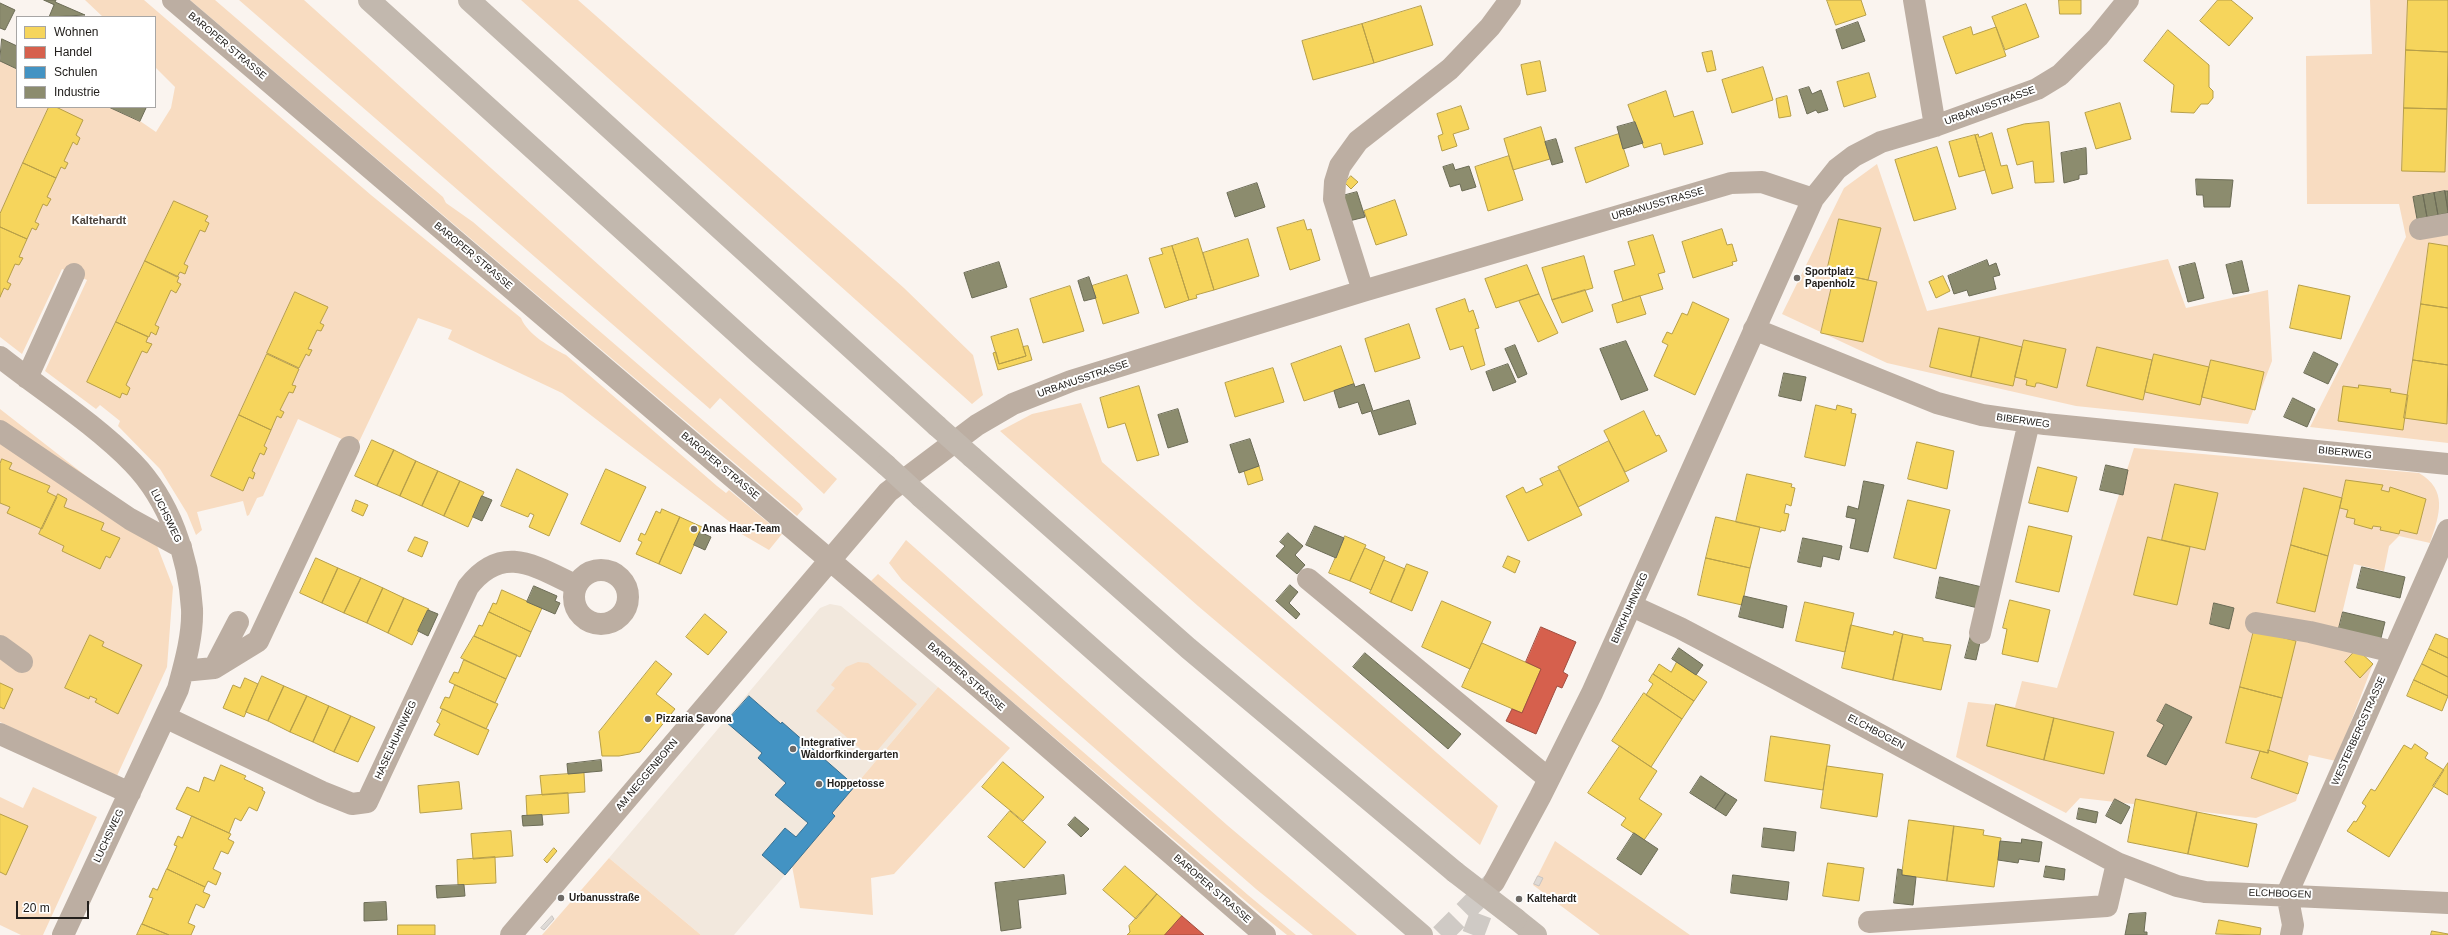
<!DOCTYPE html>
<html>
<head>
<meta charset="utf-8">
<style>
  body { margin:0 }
  #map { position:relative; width:2448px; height:935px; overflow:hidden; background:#faf4ef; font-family:Helvetica,sans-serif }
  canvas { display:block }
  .legend { position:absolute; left:16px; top:16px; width:140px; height:92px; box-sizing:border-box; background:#fff; border:1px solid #a7a6a5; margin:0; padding:5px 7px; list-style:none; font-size:12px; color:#23201d }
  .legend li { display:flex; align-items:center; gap:8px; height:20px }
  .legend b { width:20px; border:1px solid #a7a6a5 }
  .scale { position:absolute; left:16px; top:901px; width:73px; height:18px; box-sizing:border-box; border:2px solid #23201d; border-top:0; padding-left:5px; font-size:12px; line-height:14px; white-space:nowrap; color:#23201d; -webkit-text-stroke:3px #fff; paint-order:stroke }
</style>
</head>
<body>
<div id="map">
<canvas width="2448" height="935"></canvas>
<ul class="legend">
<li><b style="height:11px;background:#f6d55c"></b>Wohnen</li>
<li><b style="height:11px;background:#d6604d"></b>Handel</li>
<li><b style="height:11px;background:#4393c3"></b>Schulen</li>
<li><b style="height:11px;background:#8c8c6e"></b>Industrie</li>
</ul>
<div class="scale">20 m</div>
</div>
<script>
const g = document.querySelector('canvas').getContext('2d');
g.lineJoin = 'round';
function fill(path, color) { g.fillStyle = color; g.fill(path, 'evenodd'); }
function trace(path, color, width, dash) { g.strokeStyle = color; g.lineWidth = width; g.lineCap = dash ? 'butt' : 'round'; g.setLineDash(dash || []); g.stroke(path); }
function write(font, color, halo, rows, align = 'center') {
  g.font = font + ' Helvetica,sans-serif'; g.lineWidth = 4; g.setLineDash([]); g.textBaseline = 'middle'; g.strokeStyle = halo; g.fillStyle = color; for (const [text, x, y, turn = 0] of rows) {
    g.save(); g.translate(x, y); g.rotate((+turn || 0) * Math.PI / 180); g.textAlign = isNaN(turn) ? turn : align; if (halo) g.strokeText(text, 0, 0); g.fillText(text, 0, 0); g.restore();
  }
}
fill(new Path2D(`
  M830,604L841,606L938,687L832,813L835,816L734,935H701L609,858L820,608Z`), '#f2e8dd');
fill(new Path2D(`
  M85,0H144L371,195L521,318C528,335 550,347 566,355L717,486L726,493L729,490L782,534L769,550L738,532L739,529L562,393L448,339L452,330L418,318L357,446L298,419L263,496L257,498L249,515L247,516L243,501L197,512L202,530L196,535L187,513L160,469L118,426L120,421L100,405L96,409L45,371L87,280L62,269L22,354L0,337V61L17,69V107H109L140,121L156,132L171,108L175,87L155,67V17H103Z
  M190,0H215L236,18L443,197L446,203L473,222L800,504L803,509L797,516Z
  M239,0H304L837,479L824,494L720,398L710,409Z
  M521,0H578L904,288L973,355L983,395L972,404Z
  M2370,0H2448V443L2310,427L2406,237L2399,204H2307L2306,56L2372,54Z
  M1877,164L1927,311L2168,259L2186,308L2268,290L2272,361L2248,424L2076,406L1887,363L1782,314L1844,188Z
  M1081,403L1102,462L1498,806L1480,845L1198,606L1000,431L1032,414Z
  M0,409L149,525L173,587L167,667L116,778L0,722Z
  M2134,448L2419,473C2448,490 2440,514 2430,543L2399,536L2389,546L2384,571L2354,564L2335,643L2357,649L2373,664L2336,761L2309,755L2296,801L2256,818L2080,798L2066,813L1956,757L1968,702L2015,707L2022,681L2057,688Z
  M906,540L1227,825L1357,935H1313L1256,889L902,580L889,563Z
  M878,574L1248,895L1296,935H1287L1262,915L871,581Z
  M858,662L868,663L917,704L871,758L816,711L835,688L831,685L846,667Z
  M938,687L1010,748L894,874L871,878L873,915L800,908L792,866L835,816L832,813Z
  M33,787L97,817L43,935H21L0,925V797L23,808Z
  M1555,841L1690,935H1600L1533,885Z
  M609,858L701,935H542Z`), '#f8dcc1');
const homes = new Path2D(`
  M1827,0H1861L1866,15L1836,25Z
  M2059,0H2081V14H2060Z
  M2218,0H2231L2253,18L2229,46L2200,21Z
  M2408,0H2448V52L2406,50Z
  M2026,4L2039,37L2005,50L1992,17Z
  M1421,6L1433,45L1374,63L1362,24Z
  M1362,24L1374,63L1313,80L1302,41Z
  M1971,27L1973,35L1996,27L2006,56L1956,74L1943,37Z
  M2168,30L2209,65V87L2213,91V98L2208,104H2201L2194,113L2171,112L2174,85L2144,61Z
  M2406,50L2448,52L2447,109L2404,108Z
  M1712,51L1716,70L1707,72L1702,53Z
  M1540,61L1546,91L1527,95L1521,65Z
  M1763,67L1773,100L1732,113L1722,80Z
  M1869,73L1876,97L1844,107L1837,82Z
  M1666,91L1674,117L1693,111L1703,144L1664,155L1661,143L1644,148L1628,105Z
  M1787,96L1791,116L1779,118L1776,99Z
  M2120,103L2131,139L2096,149L2085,113Z
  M1461,106L1469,129L1453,134L1457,146L1442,151L1438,136L1443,134L1437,114Z
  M49,107H56L83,120L76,135L80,138L77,145L73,142L64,161L68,163L65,169L61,167L56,178L23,163Z
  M2404,108L2447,109L2445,172L2402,171Z
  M2049,122L2054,182L2035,183L2033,161L2017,165L2007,129L2024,124Z
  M1541,127L1550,159L1513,170L1504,139Z
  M1992,133L2001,166L2007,165L2013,188L1992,194L1975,135L1978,134L1979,137Z
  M1619,134L1629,166L1586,183L1575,148Z
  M1975,135L1985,170L1959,177L1949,142Z
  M1937,147L1956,209L1914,221L1895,160Z
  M1509,156L1523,200L1488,211L1475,167Z
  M23,163L56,178L47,197L51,199L47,206L43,204L35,222L39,224L36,230L32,228L27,239L0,227V214Z
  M1351,176L1358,182L1351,189L1345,183Z
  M1395,200L1407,235L1376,245L1364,211Z
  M174,201L208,216L205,221L209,223L205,232L200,230L184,264L188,266L185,274L180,272L177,277L145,261Z
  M1839,219L1881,228L1868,280L1827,271Z
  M1304,220L1307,230L1311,229L1320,260L1290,270L1277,228Z
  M0,227L27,239L19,257L23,258L19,265L15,264L7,282L11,284L8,290L4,288L0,297Z
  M1722,229L1727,245L1732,244L1737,261L1732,262L1733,265L1693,278L1682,242Z
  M1653,235L1665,272L1658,274L1663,289L1623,301L1614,271L1635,265L1628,242Z
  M1198,238L1214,290L1196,295L1197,298L1189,300L1172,246Z
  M1248,239L1259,276L1214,290L1203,253Z
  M2429,243L2448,246V308L2421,304Z
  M1172,246L1189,300L1165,308L1149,258L1163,254L1161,249Z
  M1584,256L1593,288L1552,300L1542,268Z
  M145,261L179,277L177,282L181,284L176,293L171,290L155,325L159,327L156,335L151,332L149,337L116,322Z
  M1527,265L1539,294L1496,308L1485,279Z
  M1835,273L1877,282L1863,342L1821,333Z
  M1127,275L1139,313L1103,324L1092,286Z
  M1943,276L1950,291L1936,298L1929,282Z
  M2299,285L2350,296L2341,339L2290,328Z
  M1070,286L1084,331L1043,343L1030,299Z
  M1585,290L1593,311L1562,323L1552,300Z
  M295,292L328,307L320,323L324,325L321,331L317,330L308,349L312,350L309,356L306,354L299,368L267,353Z
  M1539,294L1558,333L1538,342L1519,301Z
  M1640,296L1646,314L1617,323L1612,305Z
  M1465,299L1469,312L1473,310L1479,328L1475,329L1485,365L1471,370L1463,346L1450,350L1436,309Z
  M1693,302L1729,319L1695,395L1654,376L1668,345L1662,342L1667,332L1672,334L1682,313L1687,315Z
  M2421,304L2448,308V365L2413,360Z
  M116,322L148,337L146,342L152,344L147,353L142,351L126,385L130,388L127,395L122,393L120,398L87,382Z
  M1409,324L1420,358L1375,372L1365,339Z
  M1939,328L1980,337L1971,377L1930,367Z
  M1018,329L1026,356L999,364L991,337Z
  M1980,337L2022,347L2013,386L1971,377Z
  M2024,340L2066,349L2057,388L2039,383H2036L2035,387L2026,385L2027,380L2015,377Z
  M1028,346L1032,360L998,370L993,353L996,352L999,364L1026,356L1023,347Z
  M1341,346L1354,384L1304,401L1291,364Z
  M2097,347L2152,360L2143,400L2087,386Z
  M267,354L299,369L292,385L296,386L293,393L289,392L280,410L284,412L281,418L277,416L271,430L239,415Z
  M2154,354L2209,367L2200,405L2145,392Z
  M2211,360L2264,372L2255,410L2202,397Z
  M2413,360L2448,365L2447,424L2404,418Z
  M1273,368L1284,402L1235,417L1225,383Z
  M2359,385L2391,389L2390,392L2408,395L2403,430L2338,421L2343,386L2358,388Z
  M1139,386L1159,455L1137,461L1125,423L1108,428L1100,398Z
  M1816,405L1836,410L1837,405L1852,409L1851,413L1856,414L1845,466L1805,457Z
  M1644,411L1656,436L1659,435L1667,451L1625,472L1604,431Z
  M239,415L271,430L264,446L267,448L264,455L260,453L252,471L255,473L253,479L249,477L243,491L211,476Z
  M372,440L394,450L377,486L355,476Z
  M1609,441L1629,481L1578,507L1558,467Z
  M1917,442L1954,451L1947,489L1908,479Z
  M394,450L416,461L400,496L377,486Z
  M2,459L12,463L9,469L50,486L47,492L57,497L42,529L7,513L10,507L0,503V464Z
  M416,461L438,471L422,506L400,496Z
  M1259,466L1263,480L1248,485L1244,471Z
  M2038,467L2077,477L2068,512L2029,503Z
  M517,469L568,494L549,536L529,527L534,515L530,513L528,517L501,506Z
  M606,469L646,487L620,542L581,524Z
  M1560,470L1582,515L1528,541L1506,496L1523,487L1526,493L1543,485L1540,479Z
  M438,471L460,481L444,516L422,506Z
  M1747,474L1792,484L1791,487L1795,488L1791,506L1786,504L1784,513L1789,514L1785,531L1781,530V532L1736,522Z
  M2346,480L2383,485L2381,490L2389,492L2390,487L2426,499L2417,534L2400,530L2399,534L2380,530L2381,527L2373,526L2372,529L2354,524L2355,519L2346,517L2348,510L2340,508Z
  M460,481L484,492L468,527L444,516Z
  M2175,484L2218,493L2205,550L2162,540Z
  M2304,488L2342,498L2328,556L2291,545Z
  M58,494L67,499L64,507L104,523L101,530L120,538L110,558L106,556L100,569L62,551L64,546L39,534Z
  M356,500L368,505L363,516L352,511Z
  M1908,500L1950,510L1936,569L1894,558Z
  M662,509L680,517L659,564L636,554L642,542L638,540L641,533L645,535L656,511L660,513Z
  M680,517L702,527L681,574L659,564Z
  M1716,517L1760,527L1750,568L1706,558Z
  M2029,526L2072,536L2059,592L2016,582Z
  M1345,536L1366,545L1350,581L1329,573Z
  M415,537L428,542L422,557L408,551Z
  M2148,537L2190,547L2177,605L2134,595Z
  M2291,545L2328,556L2315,612L2277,603Z
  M1365,548L1385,557L1371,590L1350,581Z
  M1508,556L1520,561L1515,573L1503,567Z
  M316,558L338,568L322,603L300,593Z
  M1706,558L1750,568L1742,605L1698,595Z
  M1384,560L1405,569L1391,602L1370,593Z
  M1407,564L1428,572L1412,611L1391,602Z
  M338,568L361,578L344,613L322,603Z
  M361,578L383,588L367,623L344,613Z
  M383,588L404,598L388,633L367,623Z
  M502,590L542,608L531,632L489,612L493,603L496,604Z
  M404,598L429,609L412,645L388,633Z
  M2010,600L2050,610L2038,662L2002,654L2007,629L2003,628Z
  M1442,601L1491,622L1470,669L1422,647Z
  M1805,602L1854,613L1845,652L1796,641Z
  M489,612L531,632L520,657L474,636L479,625L482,626Z
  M705,614L727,632L708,655L686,637Z
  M1851,625L1893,635L1894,631L1903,634L1893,680L1842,668Z
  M2254,630L2296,641L2282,698L2240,687Z
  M1903,634L1923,638V641L1951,645L1941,690L1893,680Z
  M2436,634L2448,639V658L2429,649Z
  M90,635L104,642L102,646L142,665L118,714L95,702L97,699L90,696L89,699L65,688Z
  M474,636L517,655L506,679L461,658Z
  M1482,643L1541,669L1522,713L1462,687Z
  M2357,649L2373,664L2360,678L2345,662Z
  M2429,649L2448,658V677L2422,664Z
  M464,660L506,679L495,703L449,682L454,672L458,673Z
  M656,661L672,674L656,694L675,709L640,752L619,756H602L599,732Z
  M1677,662L1707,682L1694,701L1653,674L1659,664L1671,672Z
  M2422,664L2448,677V696L2414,680Z
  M1653,674L1694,701L1682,719L1646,695L1653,684L1649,681Z
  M262,676L284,686L268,721L246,712Z
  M245,678L258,684L244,717L223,708L233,685L240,688Z
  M2414,680L2448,696L2442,711L2407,696Z
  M0,683L13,689L4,709L0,707Z
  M455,685L498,704L486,729L440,708L445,697L449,698Z
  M284,686L307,696L290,732L268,721Z
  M2240,687L2282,698L2268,753L2226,743Z
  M1644,693L1682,719L1651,767L1612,741Z
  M307,696L329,706L313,742L290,732Z
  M1996,704L2054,718L2044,760L1987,746Z
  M329,706L351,716L334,752L313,742Z
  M443,709L489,730L478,755L434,735L440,724L437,722Z
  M351,716L375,727L358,762L334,752Z
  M2054,718L2114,732L2104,774L2044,760Z
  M1771,736L1830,745L1823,790L1765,781Z
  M2415,744L2428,753L2425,758L2444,770L2389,857L2347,831L2354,821L2356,822L2366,806L2362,803L2371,789L2375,791L2404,745L2411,749Z
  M1620,746L1657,771L1639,799L1662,814L1644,840L1621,825L1626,818L1588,793Z
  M2268,750L2308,763L2298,794L2251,778L2260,751L2268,753Z
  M1003,762L1044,797L1023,821L982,787Z
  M2448,763V795L2433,786Z
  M221,765L246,776L244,779L263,788L262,790L265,792L257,811L249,807L241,821L235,818L229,833L176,809L187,787L199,792L204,777L214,781Z
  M1827,766L1883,774L1877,817L1821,808Z
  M584,773L585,792L542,795L540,776Z
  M459,782L462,809L420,813L418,786Z
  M568,793L569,813L527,816L526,796Z
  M2136,799L2197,812L2188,854L2128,842Z
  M1010,811L1046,842L1024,868L988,837Z
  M2197,812L2257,824L2248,867L2188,854Z
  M0,814L28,826L6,875L0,872Z
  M192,816L231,834L228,839L234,842L228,854L221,851L213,869L221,873L216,885L208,881L205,887L167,869L177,846L174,845L178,836L182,838Z
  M1909,820L1954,826L1947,881L1902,875Z
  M1954,826L1984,830L1983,835L2001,838L1994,887L1947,881Z
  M511,831L513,856L473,859L471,834Z
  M554,848L557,851L547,863L544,860Z
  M495,857L496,883L458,885L457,860Z
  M1828,863L1864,868L1859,901L1823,896Z
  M1125,866L1157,894L1136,919L1103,890Z
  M167,869L205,887L203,892L210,895L204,908L196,904L188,923L195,926L191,935H169L142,924L153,898L149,897L153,888L157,890Z
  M1157,894L1182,916L1165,935H1127L1130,932L1129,926Z
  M2219,920L2261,928L2260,935L2216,934Z
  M142,924L169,935H137Z
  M398,925H435V935H398Z
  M2432,931L2448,934V935H2431Z`);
fill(homes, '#f6d55c');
trace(homes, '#b79f49', 1);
const shops = new Path2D(`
  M1541,627L1576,642L1563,672L1568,675L1562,688L1557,686L1536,734L1506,721L1512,709L1522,713L1541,669L1526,662Z
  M1182,916L1204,935H1165Z`);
fill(shops, '#d6604d');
trace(shops, '#a04d3f', 1);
const schools = new Path2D(`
  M749,696L781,724L782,722L855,786L832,813L835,816L785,875L762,855L785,828L796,837L808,823L775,795L786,783L758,758L762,753L726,722Z`);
fill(schools, '#4393c3');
trace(schools, '#397091', 1);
const industry = new Path2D(`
  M44,0H56L55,2L85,15L49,17L54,5Z
  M0,3L15,10L5,30L0,28Z
  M1858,22L1865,41L1842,49L1836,30Z
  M2,39L17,46V69L0,61Z
  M1809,87L1812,94L1821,90L1828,110L1818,113L1816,110L1807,114L1799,90Z
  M109,107H144L146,108L140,121Z
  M1635,122L1643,143L1623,149L1617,127Z
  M1556,139L1563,162L1552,165L1545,142Z
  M2086,148L2087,174L2079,175V179L2064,183L2061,153Z
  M1453,164L1455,170L1469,166L1476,187L1462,191L1460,184L1450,187L1443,167Z
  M2196,179L2233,180L2230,207H2204L2203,195H2197Z
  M1257,183L1265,207L1235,217L1227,193Z
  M2445,191L2448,213L2438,215L2434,193Z
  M2445,191H2448V209Z
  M1357,192L1365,217L1349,221L1342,196Z
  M2434,193L2438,215L2427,217L2423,195Z
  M2423,195L2427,217L2417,219L2413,197Z
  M1987,260L1989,266L1996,263L2000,275L1993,277L1996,289L1969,296L1967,290L1954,294L1948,276Z
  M2242,261L2249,291L2233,294L2226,265Z
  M999,262L1007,287L972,298L964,273Z
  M2195,263L2204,298L2188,302L2179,267Z
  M1089,277L1096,298L1084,301L1078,281Z
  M1626,341L1648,390L1621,400L1600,349Z
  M1515,345L1527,374L1518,378L1505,349Z
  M2314,352L2338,364L2328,384L2304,373Z
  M1508,364L1516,382L1493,391L1486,372Z
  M1784,373L1806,377L1801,401L1779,396Z
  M1354,384L1355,387L1364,384L1373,411L1409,400L1416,424L1379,435L1371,411L1362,414L1358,402L1339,408L1334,391Z
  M2293,398L2315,409L2307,427L2284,417Z
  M1178,409L1188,442L1168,448L1158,415Z
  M1250,439L1259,466L1239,473L1230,445Z
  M2106,465L2128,470L2123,495L2100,490Z
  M1864,481L1884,485L1868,552L1850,548L1856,519L1846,517L1848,506L1858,509Z
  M482,496L492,500L482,521L473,517Z
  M1315,526L1344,538L1336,558L1306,545Z
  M700,532L711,537L705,550L694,545Z
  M1288,533L1303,546L1295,555L1305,565L1297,574L1276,556L1285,546L1280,542Z
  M1803,538L1842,546L1839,560L1823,556L1821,567L1798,562Z
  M2362,567L2405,577L2400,598L2357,588Z
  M1940,577L1982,587L1978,608L1936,598Z
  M1290,585L1298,592L1289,603L1300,614L1296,619L1276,601Z
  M534,586L557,596L555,601L560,603L555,614L527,602Z
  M1744,596L1787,606L1783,628L1739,617Z
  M2214,603L2234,608L2229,629L2210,624Z
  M428,610L438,614L428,636L418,631Z
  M2343,612L2385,622L2380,642L2338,632Z
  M1971,635L1981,638L1976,660L1965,658Z
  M1679,648L1703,665L1696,675L1672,659Z
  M1365,653L1461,734L1448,749L1353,667Z
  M2166,704L2192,717L2166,765L2147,756L2164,725L2157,721Z
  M601,760L602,771L568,774L567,764Z
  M1701,776L1726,793L1715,809L1690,793Z
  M1726,793L1737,800L1726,816L1715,809Z
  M2115,799L2130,807L2121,824L2106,816Z
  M2079,808L2098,812L2096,823L2077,819Z
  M542,815L543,825L523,826L522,816Z
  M1075,817L1089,829L1081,837L1068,825Z
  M1764,828L1796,832L1794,851L1762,847Z
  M1634,833L1658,849L1641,875L1617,859Z
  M2022,839L2042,842L2039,862L2019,859L2018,863L1998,860L2000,841L2021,843Z
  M2046,866L2065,869L2064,880L2044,877Z
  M1898,869L1902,870V875L1916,877L1913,905L1894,903Z
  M1064,875L1066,894L1018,900L1021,928L1001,931L995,883Z
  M1733,875L1789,882L1787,900L1731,893Z
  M464,885L465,896L437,898L436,886Z
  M386,902L387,920L364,921V903Z
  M2146,913L2144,932H2147V935H2125L2129,914Z`);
fill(industry, '#8c8c6e');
trace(industry, '#6c6c56', 1);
const building = new Path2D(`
  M1538,876L1543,878L1539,886L1534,884Z
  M552,916L554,919L544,930L541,928Z`);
fill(building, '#dedad6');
trace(building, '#c8c4c1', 1);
trace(new Path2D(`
  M1441,935L1494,882
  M1473,935L1490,890`), '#cfcac5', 22, [22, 11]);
trace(new Path2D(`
  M173,0L975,684L1265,935
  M1914,0L1935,126
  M2420,229L2448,224
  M1363,291L1334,199L1335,182L1340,166L1358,141L1450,69L1490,27L1510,0
  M1754,329L1937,403L1982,415L2045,424L2448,464
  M0,357C43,391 95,424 133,463C169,500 189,557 192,609C193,635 185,663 178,689L63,935
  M27,378L74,274
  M0,431L130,519L181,547
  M574 597a27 27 0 1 1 54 0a27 27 0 1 1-54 0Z
  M1308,579L1549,779
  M1632,606L1680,628L1773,677L2117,863L2177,886L2205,892L2448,903
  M2256,623L2310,632L2394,652
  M1980,633L2029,422
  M0,646L22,662
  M214,668L238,622
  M183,671L214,668L258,641L349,447
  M165,717L322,792L352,804L367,802L468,587C502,543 535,566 575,585
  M0,734L130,793
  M1494,882L1540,797L1592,693L1813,199L1837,169L1854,156L1881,142L1935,126L2037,89L2060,75L2098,37L2128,0
  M1869,922L2107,906L2117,863
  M511,935L888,492L977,425L1013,404L1071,381L1363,291L1731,183L1762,182L1813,199
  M2291,935L2293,925L2287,894L2448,530`), '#bcaea2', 22);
trace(new Path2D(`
  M369,0L759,353L886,465
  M469,0L937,426
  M972,457L1188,648L1455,872
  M921,497L1132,684L1422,935
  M1516,919L1536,935`), '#c2b8ae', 22);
trace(new Path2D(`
  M937,426L972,457
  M886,465L921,497
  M1455,872L1516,919`), '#c2b8ae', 22);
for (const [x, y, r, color] of [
  [1797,278,4,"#6e6a66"],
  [694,529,4,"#6e6a66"],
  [648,719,4,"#6e6a66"],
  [793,749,4,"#6e6a66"],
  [819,784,4,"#6e6a66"],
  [561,898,4,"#6e6a66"],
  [1519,899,4,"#6e6a66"]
]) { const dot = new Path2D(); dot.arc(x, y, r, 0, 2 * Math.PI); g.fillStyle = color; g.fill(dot); trace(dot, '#fff', 1.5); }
write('10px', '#23201d', '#fff', [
  ["BAROPER STRASSE",227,46,40],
  ["URBANUSSTRASSE",1990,106,-20],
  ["URBANUSSTRASSE",1658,204,-16],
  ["BAROPER STRASSE",473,256,40],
  ["URBANUSSTRASSE",1083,379,-19],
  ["BIBERWEG",2023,421,8],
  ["BIBERWEG",2345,453,6],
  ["BAROPER STRASSE",720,466,40],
  ["LUCHSWEG",166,516,64],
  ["BIRKHUHNWEG",1630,608,-66],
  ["BAROPER STRASSE",966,677,41],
  ["WESTERBERGSTRASSE",2359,731,-66],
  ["ELCHBOGEN",1876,732,28],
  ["HASELHUHNWEG",396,740,-65],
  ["AM NEGGENBORN",647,775,-50],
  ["LUCHSWEG",109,836,-65],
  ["BAROPER STRASSE",1212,889,41],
  ["ELCHBOGEN",2280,894,2]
]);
write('bold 10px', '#23201d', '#fff', [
  ["Sportplatz",1805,272],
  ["Papenholz",1805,284],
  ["Anas Haar-Team",702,529],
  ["Pizzaria Savona",656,719],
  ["Integrativer",801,743],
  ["Waldorfkindergarten",801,755],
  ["Hoppetosse",827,784],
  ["Urbanusstraße",569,898],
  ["Kaltehardt",1527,899]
], 'left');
write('bold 11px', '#4b433c', '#fff', [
  ["Kaltehardt",99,221]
]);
</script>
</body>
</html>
